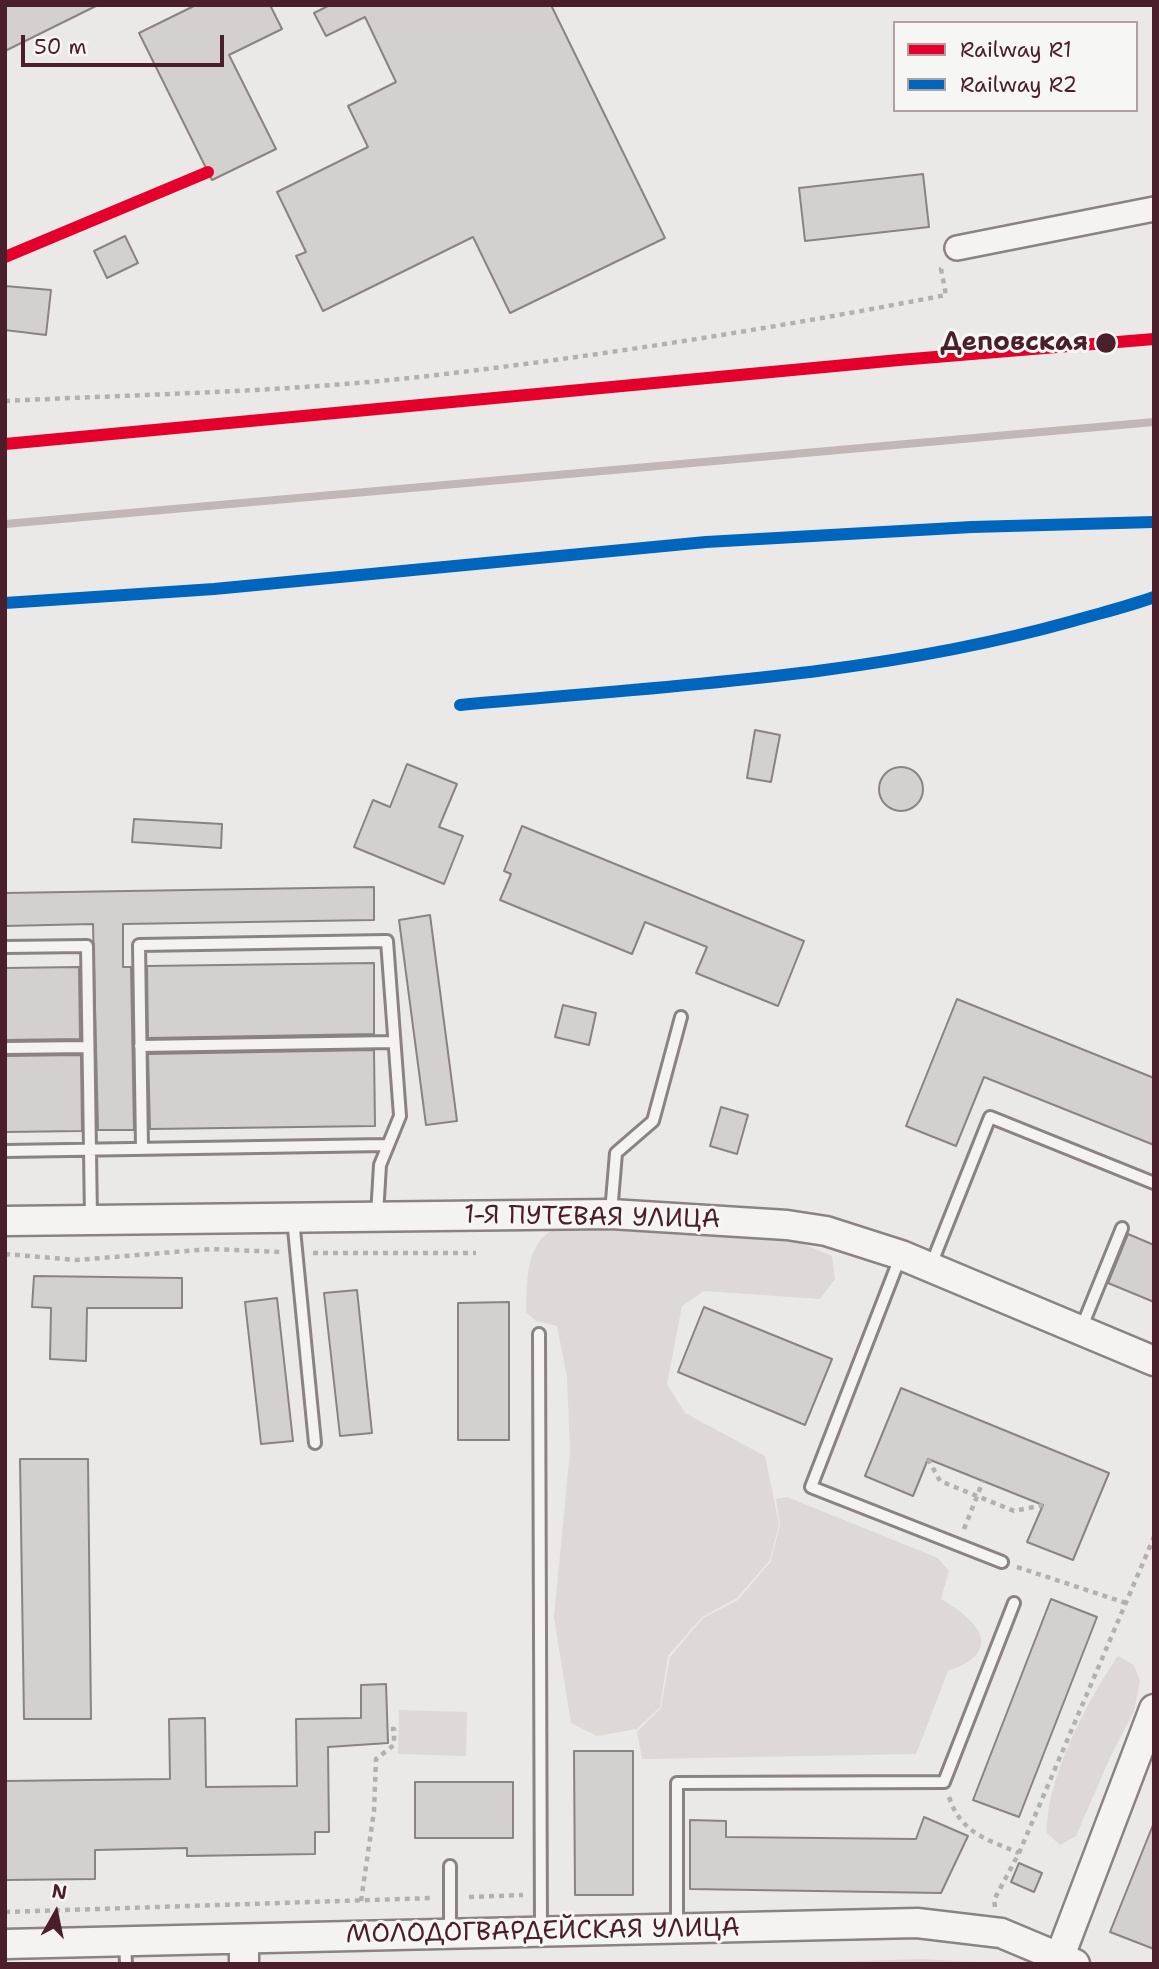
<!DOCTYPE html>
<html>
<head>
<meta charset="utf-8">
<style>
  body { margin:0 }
  #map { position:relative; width:1159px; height:1969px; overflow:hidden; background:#ebe9e7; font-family:"Shantell Sans",sans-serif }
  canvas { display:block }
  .frame { position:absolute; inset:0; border:7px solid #4a1f2b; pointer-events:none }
  .legend { position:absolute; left:893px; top:21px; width:245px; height:91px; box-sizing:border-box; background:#f6f6f2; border:2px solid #b1a0a2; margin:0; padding:9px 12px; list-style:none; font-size:21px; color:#4a1f2b }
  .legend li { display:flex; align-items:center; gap:14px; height:35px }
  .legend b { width:35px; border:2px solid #b1a0a2 }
  .north { position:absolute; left:21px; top:1878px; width:70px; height:70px; -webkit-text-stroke:5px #f6f6f2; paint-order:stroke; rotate:9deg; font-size:19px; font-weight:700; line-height:28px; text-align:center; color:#4a1f2b }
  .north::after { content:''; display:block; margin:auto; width:24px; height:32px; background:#4a1f2b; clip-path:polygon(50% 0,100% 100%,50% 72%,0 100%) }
  .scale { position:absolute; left:21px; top:35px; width:203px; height:32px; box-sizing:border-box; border:4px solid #4a1f2b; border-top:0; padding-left:9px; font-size:21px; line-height:24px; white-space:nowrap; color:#4a1f2b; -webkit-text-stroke:5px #f6f6f2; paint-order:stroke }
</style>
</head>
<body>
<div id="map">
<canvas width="1159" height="1969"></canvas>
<div class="frame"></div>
<ul class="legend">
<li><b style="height:9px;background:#e4002b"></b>Railway R1</li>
<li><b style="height:9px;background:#0065bd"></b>Railway R2</li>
</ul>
<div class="north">N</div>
<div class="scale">50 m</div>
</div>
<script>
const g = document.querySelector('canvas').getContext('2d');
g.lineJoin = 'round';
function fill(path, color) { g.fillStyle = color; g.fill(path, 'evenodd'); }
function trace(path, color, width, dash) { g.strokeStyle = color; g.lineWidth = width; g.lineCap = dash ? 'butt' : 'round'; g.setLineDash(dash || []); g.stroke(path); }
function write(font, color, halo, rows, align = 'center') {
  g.font = font + ' "Shantell Sans",sans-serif'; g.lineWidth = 6; g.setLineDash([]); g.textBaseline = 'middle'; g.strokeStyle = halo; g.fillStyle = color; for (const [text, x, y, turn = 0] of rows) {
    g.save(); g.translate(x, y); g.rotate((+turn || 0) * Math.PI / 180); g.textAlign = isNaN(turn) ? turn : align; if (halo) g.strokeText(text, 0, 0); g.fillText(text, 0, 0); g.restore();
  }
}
fill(new Path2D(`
  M615,1225L702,1235L746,1230L786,1237L832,1256L835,1279L820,1299L704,1291L682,1306L667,1384L685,1413L765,1456L779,1524L770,1560L737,1598L702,1617L668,1656L660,1707L637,1729L597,1736L571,1723L554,1617L570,1451L567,1377L557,1326L536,1321L526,1312C527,1284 525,1242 555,1229C570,1223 598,1226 615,1225Z
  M787,1497L938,1558L949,1571L941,1599C979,1621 1006,1651 948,1671L916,1754L642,1759L637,1732L661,1708L670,1657L703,1618L738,1600L771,1561L780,1524L776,1499Z
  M1118,1656L1134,1665L1140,1681L1134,1711L1109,1760L1076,1836L1060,1845L1047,1833C1045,1781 1088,1699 1118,1656Z
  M399,1710L467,1712L466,1756L398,1754Z
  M919,1959L1022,1964H770Z`), '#ded8d7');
trace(new Path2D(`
  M5,524L1154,422`), '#c2b7b7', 8);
const building = new Path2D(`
  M5,5H98L5,51Z
  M196,5H270L282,29L229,55L276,149L212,180L139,33Z
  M330,5H551L665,238L510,313L473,237L323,311L296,256L306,252L277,192L368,147L348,106L396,82L365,17L326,36L314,13Z
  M923,174L929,227L805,241L799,188Z
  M125,236L138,263L107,278L94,251Z
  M5,286L51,290L46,335L5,330Z
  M755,730L780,735L771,782L747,778Z
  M407,764L457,784L439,827L463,836L444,884L354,847L373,800L390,807Z
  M879 789a22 22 0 1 1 44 0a22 22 0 1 1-44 0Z
  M134,819L222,824L221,848L132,842Z
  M522,826L804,941L778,1006L696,973L707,947L645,922L632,954L500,900L511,874L504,871Z
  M374,887V920L123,924V967H131L134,1130H98L93,924L5,926V893Z
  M430,915L457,1121L426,1125L399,920Z
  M374,963V1034L148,1038L147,966Z
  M79,967L80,1039L5,1040V968Z
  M957,999L1154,1078V1145L984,1077L956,1146L906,1126Z
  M563,1005L596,1013L589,1045L555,1037Z
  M374,1050L375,1126L150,1129L148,1054Z
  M81,1055L82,1131L5,1132V1056Z
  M721,1107L748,1115L737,1154L710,1146Z
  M1128,1234L1154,1245V1302L1108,1283Z
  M34,1276L182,1278V1308H87L86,1361L50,1359L51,1308L32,1307Z
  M357,1290L372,1433L340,1436L324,1293Z
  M277,1298L293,1441L261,1444L245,1302Z
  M509,1302V1440H458V1303Z
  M704,1307L832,1359L805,1425L678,1372Z
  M901,1388L1109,1473L1073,1560L1027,1542L1043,1505L928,1459L913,1496L865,1476Z
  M20,1459H88L91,1719H24Z
  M1051,1599L1097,1617L1019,1817L973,1800Z
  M386,1684L388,1743L328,1747L329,1832H315V1854L187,1856V1848L95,1850V1879L5,1880V1781L170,1779L169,1719L205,1718L206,1787L297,1786L296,1719L361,1718V1685Z
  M574,1751H633V1895H575Z
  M415,1782H513V1838H415Z
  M924,1817L968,1836L941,1893L690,1889V1820L726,1821V1837L916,1839Z
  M1153,1825H1154V1949L1110,1932Z
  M1019,1863L1042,1873L1034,1892L1011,1882Z`);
fill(building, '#d3d0cf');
trace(building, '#8b8283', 2);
const service = new Path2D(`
  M5,947L87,946L91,1219
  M140,1046L393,1042
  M5,1048L88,1047
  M142,1148L139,945L387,941L400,1116L380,1165L377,1215
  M5,1151L386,1145
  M611,1213L616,1153L653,1121L681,1017
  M293,1219L315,1443
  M901,1255L811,1487L1002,1562
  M931,1265L990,1117L1154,1183
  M1081,1329L1122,1228
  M539,1334L541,1930
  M450,1866V1933
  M677,1926V1783L944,1782L1014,1603
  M125,1942L126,1964`);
const minor = new Path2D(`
  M957,248L1154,209`);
const tertiary = new Path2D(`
  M5,1221L611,1214L787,1225L826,1231L901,1255L1154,1361
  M244,1939V1964
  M5,1944L917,1923L1001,1933L1075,1964
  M1057,1964L1154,1709`);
trace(service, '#8b8283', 16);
trace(minor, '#8b8283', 28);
trace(tertiary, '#8b8283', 33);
trace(new Path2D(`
  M5,401C146,394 288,392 428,376C601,356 775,328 946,295L941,269L944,268
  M313,1253H476
  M5,1254L77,1260L211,1249L280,1252
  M928,1459L940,1481L1014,1511L1043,1505
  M964,1529L983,1481
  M1017,1567L1126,1603
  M949,1797C961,1833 986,1839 1019,1853
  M469,1897L523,1895
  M361,1901L374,1811L376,1759L394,1745V1729H388
  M995,1907L994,1900L1019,1853L1154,1537
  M5,1912L432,1898`), '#b5b0b0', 4.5, [5, 5]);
trace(service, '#f4f3f1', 10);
trace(minor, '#f4f3f1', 23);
trace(tertiary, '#f4f3f1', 28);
trace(new Path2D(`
  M5,257L208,172
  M5,444L899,360L1154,339`), '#e4002b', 12);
trace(new Path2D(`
  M5,603L214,589L706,542L972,527L1154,522
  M460,705C665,686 873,677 1073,621C1100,613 1127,607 1154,597`), '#0065bd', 12);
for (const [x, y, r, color] of [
  [1106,343,11,"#4a1f2b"]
]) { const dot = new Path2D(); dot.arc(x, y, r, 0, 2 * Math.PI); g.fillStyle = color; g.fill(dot); trace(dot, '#f6f6f2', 2.5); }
write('bold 26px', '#4a1f2b', '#f6f6f2', [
  ["Деповская",1088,343]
], 'right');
write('26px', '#4a1f2b', '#f6f6f2', [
  ["1-Я ПУТЕВАЯ УЛИЦА",592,1218,1],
  ["МОЛОДОГВАРДЕЙСКАЯ УЛИЦА",543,1932,-1]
]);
</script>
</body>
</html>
